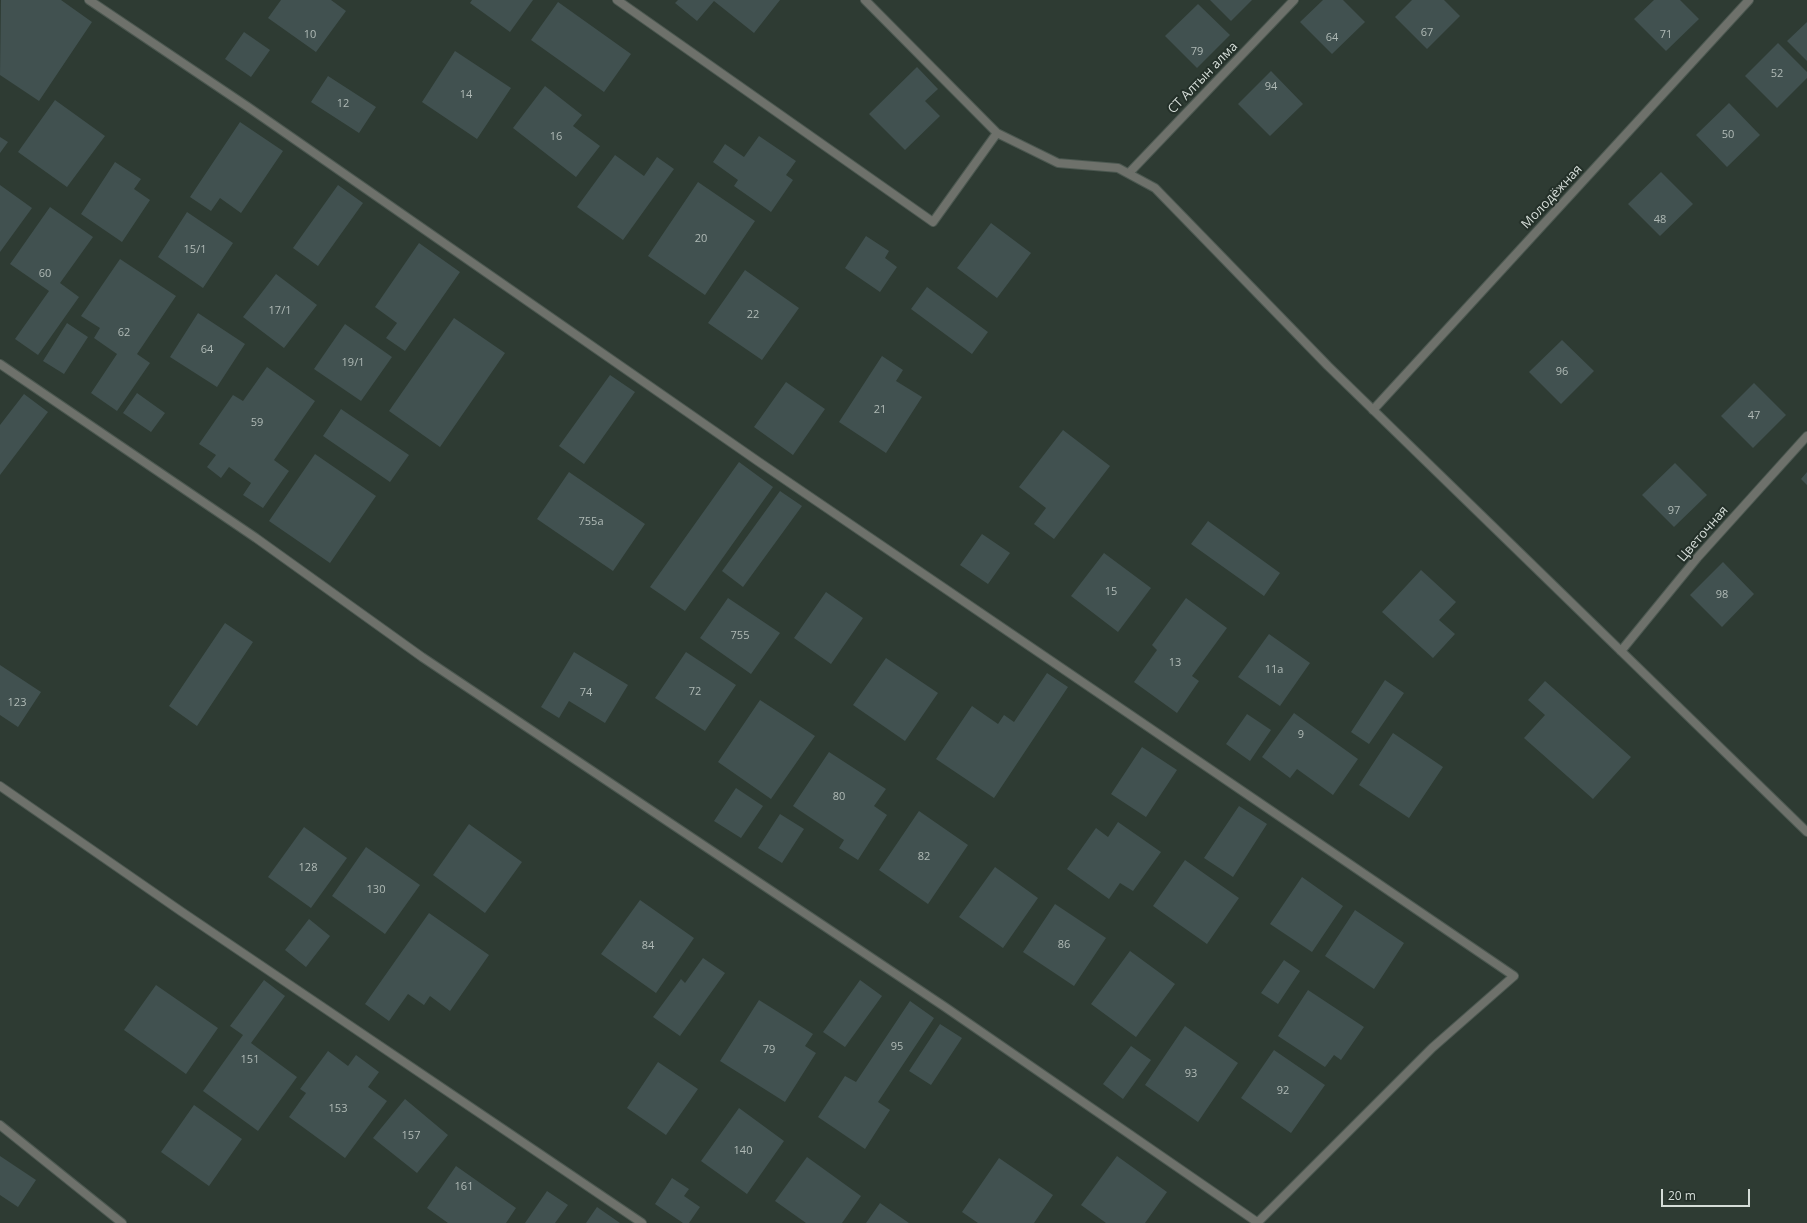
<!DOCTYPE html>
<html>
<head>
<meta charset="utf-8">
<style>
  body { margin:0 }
  #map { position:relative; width:1807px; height:1223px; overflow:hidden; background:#2e3b33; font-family:"Open Sans",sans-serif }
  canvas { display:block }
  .scale { position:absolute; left:1661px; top:1189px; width:89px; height:18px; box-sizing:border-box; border:2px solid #d5ddd8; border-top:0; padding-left:5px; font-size:12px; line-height:14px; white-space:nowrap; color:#d5ddd8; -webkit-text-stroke:3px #243029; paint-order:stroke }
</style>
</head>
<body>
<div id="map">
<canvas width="1807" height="1223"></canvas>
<div class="scale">20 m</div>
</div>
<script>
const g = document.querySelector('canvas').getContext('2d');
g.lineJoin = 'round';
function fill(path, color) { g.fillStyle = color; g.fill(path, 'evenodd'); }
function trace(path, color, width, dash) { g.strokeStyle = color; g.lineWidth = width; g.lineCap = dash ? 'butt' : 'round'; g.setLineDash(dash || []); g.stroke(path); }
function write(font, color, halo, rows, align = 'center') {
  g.font = font + ' "Open Sans",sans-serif'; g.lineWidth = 4; g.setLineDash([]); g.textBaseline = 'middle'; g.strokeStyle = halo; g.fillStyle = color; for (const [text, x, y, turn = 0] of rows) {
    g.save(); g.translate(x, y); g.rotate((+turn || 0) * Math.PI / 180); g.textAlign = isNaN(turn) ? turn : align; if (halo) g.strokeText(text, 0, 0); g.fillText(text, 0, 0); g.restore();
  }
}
fill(new Path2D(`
  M1,0H61L92,22L39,101L0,75Z
  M281,0H331L346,11L316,52L268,18Z
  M472,0H533L510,32L470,3Z
  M678,0H780L754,33L714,1L697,21L675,3Z
  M1210,0H1252L1231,21Z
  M1323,0H1343L1365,22L1332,54L1300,22Z
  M1412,0H1444L1460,16L1427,49L1395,17Z
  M1654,0H1680L1699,19L1666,51L1634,19Z
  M558,2L631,54L604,92L531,40Z
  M1198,4L1230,35L1197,68L1165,36Z
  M1807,22V61L1787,41Z
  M244,32L270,50L251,77L225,59Z
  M1778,43L1807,72V78L1777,108L1745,76Z
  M455,51L511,88L477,139L422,102Z
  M917,67L938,89L925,101L940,116L905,150L869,114Z
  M1271,71L1303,104L1270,136L1238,104Z
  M328,76L376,107L359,133L311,102Z
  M545,86L582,115L573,126L600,146L576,177L513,128Z
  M55,100L105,136L67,187L18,152Z
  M1729,103L1760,135L1727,167L1696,135Z
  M240,122L283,151L241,213L220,198L211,211L190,197Z
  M759,136L796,161L786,175L793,180L771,212L734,186L738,180L713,162L725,144L744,157Z
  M0,137L8,142L0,153Z
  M615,155L644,176L657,157L674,169L623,240L577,207Z
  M115,162L141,179L134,189L150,200L122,242L81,214Z
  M1661,172L1693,204L1660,236L1628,204Z
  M698,182L755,221L705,295L648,256Z
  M0,185L32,208L0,252Z
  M338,185L363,203L318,266L293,248Z
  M50,207L93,237L60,283L79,297L38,355L15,339L49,291L10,264Z
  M187,212L233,243L203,288L158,257Z
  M991,223L1031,253L997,298L957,268Z
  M866,236L889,251L885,258L897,267L880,292L845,268Z
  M419,243L460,272L405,351L386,338L397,323L375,307Z
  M120,259L176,296L137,354L150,363L117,411L91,393L117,354L94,338L100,328L81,316Z
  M745,270L799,308L762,360L708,323Z
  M276,274L317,305L284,348L243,317Z
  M927,287L988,332L972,354L911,309Z
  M198,313L245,344L217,387L170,357Z
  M454,318L505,353L440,447L389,411Z
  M67,323L88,337L64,374L43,361Z
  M345,324L392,357L361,401L314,369Z
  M1562,340L1594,371L1561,404L1529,372Z
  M882,356L903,370L896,381L922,397L886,453L839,422Z
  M267,367L315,401L274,460L289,471L263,508L243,495L251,483L229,467L221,478L207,467L216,455L199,444L233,395L243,401Z
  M610,375L635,392L584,464L559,446Z
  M786,382L825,409L793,455L754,427Z
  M1754,383L1786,415L1753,448L1721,416Z
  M137,393L165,413L151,432L123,413Z
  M24,394L48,412L0,475V425Z
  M341,409L409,455L390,482L323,436Z
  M1063,430L1110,466L1054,539L1034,524L1046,508L1019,487Z
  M315,454L376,496L330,563L269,521Z
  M739,462L773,487L685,611L650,587Z
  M1675,463L1707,495L1674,527L1642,495Z
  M569,472L645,524L613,571L537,519Z
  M1807,472V485L1801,479Z
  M780,491L802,506L743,587L722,571Z
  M1208,521L1280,573L1264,596L1191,544Z
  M982,534L1010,553L988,584L960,565Z
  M1104,553L1151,588L1118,632L1071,596Z
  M1723,562L1754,594L1722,627L1690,595Z
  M1421,570L1456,602L1439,620L1455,634L1433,658L1382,612Z
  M826,592L863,618L831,664L794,638Z
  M728,598L780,633L751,674L700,638Z
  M1186,598L1227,628L1192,676L1199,681L1177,713L1134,682L1157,650L1152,645Z
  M225,623L253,642L197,726L169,706Z
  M1269,634L1310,663L1280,706L1238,677Z
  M574,652L628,685L605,723L569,701L559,718L541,707Z
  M686,652L736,685L705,731L655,698Z
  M886,658L938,693L905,741L853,705Z
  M0,665L41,692L18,727L0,715Z
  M1047,673L1068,687L994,798L936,759L972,706L998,724L1004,715L1014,722Z
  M1385,680L1404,693L1369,744L1351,732Z
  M1545,681L1631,757L1593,799L1524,738L1545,715L1528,700Z
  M760,700L815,736L771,799L718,762Z
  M1294,713L1358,759L1333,795L1297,769L1290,778L1262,757Z
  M1247,714L1271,730L1250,761L1226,744Z
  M1393,733L1443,767L1409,818L1359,785Z
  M1142,747L1177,770L1146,817L1111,794Z
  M829,752L886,789L874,806L887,815L858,860L839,848L844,840L793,806Z
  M736,788L763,806L741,838L714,821Z
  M1239,806L1267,824L1233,877L1204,858Z
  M919,811L968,845L928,904L879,870Z
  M780,814L804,829L782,863L758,848Z
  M1118,822L1161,852L1133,891L1120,883L1109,899L1067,869L1096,828L1108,837Z
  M469,824L522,862L485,913L433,875Z
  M304,827L347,858L311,908L268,877Z
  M366,847L420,885L385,934L332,896Z
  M1185,860L1239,898L1207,944L1153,906Z
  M995,867L1038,898L1003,948L959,917Z
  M1302,877L1343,906L1312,952L1270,924Z
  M640,900L694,938L656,993L601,954Z
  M1055,904L1106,938L1074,986L1023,952Z
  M1355,910L1404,943L1374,989L1325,956Z
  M429,913L489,955L450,1011L430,996L424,1005L408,994L389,1021L365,1004Z
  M309,919L330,936L306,967L285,950Z
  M1130,951L1175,984L1136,1037L1091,1004Z
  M703,958L725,973L680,1036L653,1017L681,979L685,983Z
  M1284,960L1300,971L1278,1004L1261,993Z
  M264,980L285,996L251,1043L297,1077L258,1131L203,1091L243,1035L230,1026Z
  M860,980L882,996L845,1047L823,1032Z
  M156,985L218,1028L186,1074L124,1030Z
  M1308,990L1364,1027L1341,1060L1334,1055L1325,1067L1278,1036Z
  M759,1000L813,1034L805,1046L816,1053L785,1102L720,1061Z
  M910,1001L934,1018L878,1102L890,1110L865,1149L818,1117L845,1076L856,1082Z
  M940,1024L962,1038L931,1085L909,1071Z
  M1185,1026L1238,1063L1198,1122L1145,1085Z
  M1131,1046L1151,1060L1123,1099L1103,1084Z
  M1274,1050L1325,1085L1291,1133L1241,1098Z
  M328,1051L348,1066L356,1055L379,1072L368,1087L387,1101L345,1158L289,1117L306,1093L300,1089Z
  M658,1062L698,1089L666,1135L627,1108Z
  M405,1099L448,1135L417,1173L373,1138Z
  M194,1105L242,1139L209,1186L161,1152Z
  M739,1108L784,1141L747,1194L701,1161Z
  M0,1156L36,1180L18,1207L0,1195Z
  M1117,1156L1167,1192L1145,1223H1106L1081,1205Z
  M807,1157L861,1196L842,1223H806L775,1201Z
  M999,1158L1053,1195L1034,1223H978L962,1212Z
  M456,1166L516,1208L506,1223H448L427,1208Z
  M672,1178L689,1189L684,1196L700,1207L689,1223H683L655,1204Z
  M547,1191L568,1205L555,1223H525Z
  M880,1203L909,1223H866Z
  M597,1207L620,1223H586Z`), '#415150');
const lane = new Path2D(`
  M1129,173L1294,0
  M1373,410L1749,0
  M1621,651L1697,558L1807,436`);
const street = new Path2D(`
  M89,0L248,107L759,462L1514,976L1432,1048L1257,1223
  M617,0L933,222L997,133
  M865,0L997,133L1058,163L1118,168L1155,188L1328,366L1807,832
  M0,364L256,538L422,657L945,1007L1257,1222
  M0,786L182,912L642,1223
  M0,1125L122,1223`);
trace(lane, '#4c5851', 10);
trace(street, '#4c5851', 10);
trace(lane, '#6e716b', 8);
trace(street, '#6e716b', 8);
write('11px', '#b0bab6', null, [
  ["67",1427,33],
  ["10",310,35],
  ["71",1666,35],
  ["64",1332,38],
  ["79",1197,52],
  ["52",1777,74],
  ["94",1271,87],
  ["14",466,95],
  ["12",343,104],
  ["50",1728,135],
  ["16",556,137],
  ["48",1660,220],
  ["20",701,239],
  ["15/1",195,250],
  ["60",45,274],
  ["17/1",280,311],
  ["22",753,315],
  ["62",124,333],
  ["64",207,350],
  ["19/1",353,363],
  ["96",1562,372],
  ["21",880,410],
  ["47",1754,416],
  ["59",257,423],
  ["97",1674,511],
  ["755а",591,522],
  ["15",1111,592],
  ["98",1722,595],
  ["755",740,636],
  ["13",1175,663],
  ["11а",1274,670],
  ["72",695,692],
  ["74",586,693],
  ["123",17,703],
  ["9",1301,735],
  ["80",839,797],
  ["82",924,857],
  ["128",308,868],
  ["130",376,890],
  ["86",1064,945],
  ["84",648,946],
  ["95",897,1047],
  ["79",769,1050],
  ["151",250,1060],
  ["93",1191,1074],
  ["92",1283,1091],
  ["153",338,1109],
  ["157",411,1136],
  ["140",743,1151],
  ["161",464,1187]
]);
write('13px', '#d5ddd8', '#243029', [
  ["СТ Алтын алма",1203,78,-46],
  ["Молодёжная",1552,197,-47],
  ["Цветочная",1703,534,-49]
]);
</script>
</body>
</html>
